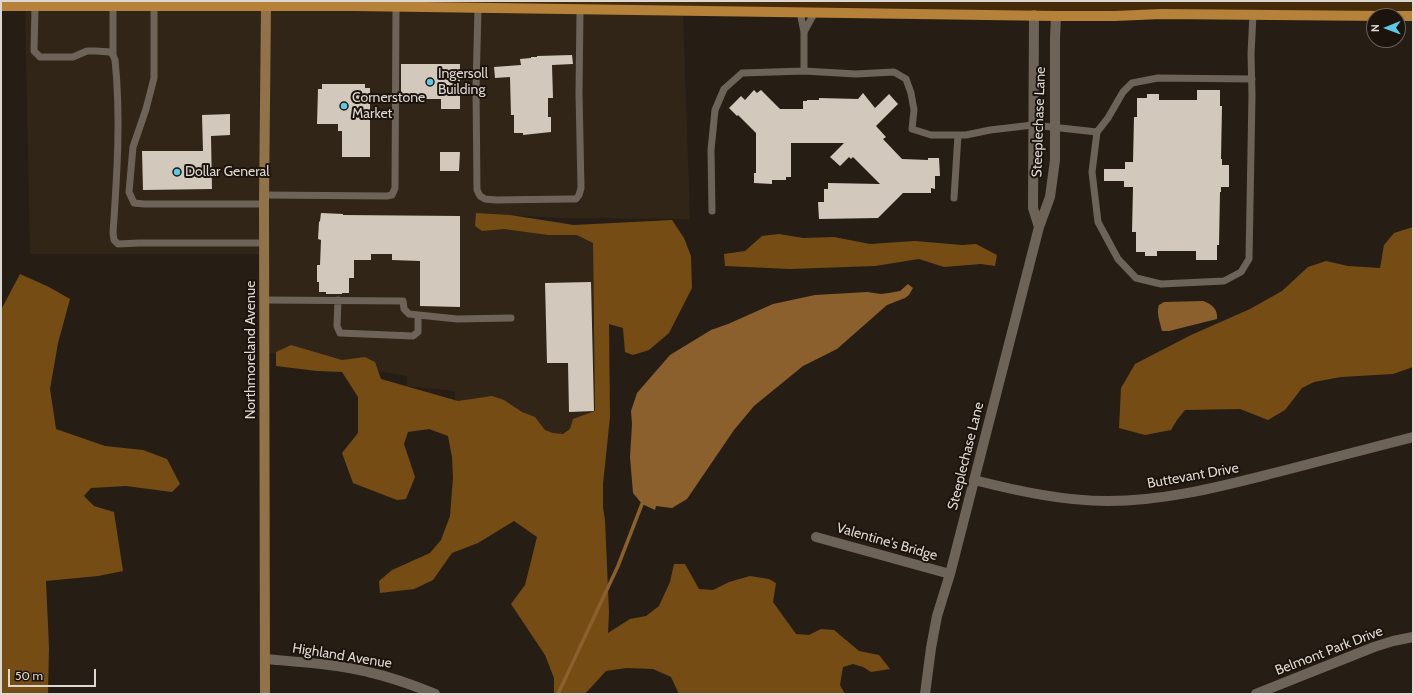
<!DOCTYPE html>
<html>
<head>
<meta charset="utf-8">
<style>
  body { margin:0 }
  #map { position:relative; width:1414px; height:695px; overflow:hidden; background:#261e15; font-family:Cabin,sans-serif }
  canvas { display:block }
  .frame { position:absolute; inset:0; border:2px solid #ddd7d1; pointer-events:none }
  .north { position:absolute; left:1366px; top:8px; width:40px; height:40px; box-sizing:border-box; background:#1c140c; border:1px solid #69625b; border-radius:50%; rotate:269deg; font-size:11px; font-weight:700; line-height:16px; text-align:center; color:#ddd7d1 }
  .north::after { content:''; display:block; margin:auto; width:14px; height:18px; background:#5ac8e6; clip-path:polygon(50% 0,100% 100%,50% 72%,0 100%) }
  .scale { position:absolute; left:8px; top:669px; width:88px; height:18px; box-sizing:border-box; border:2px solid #ddd7d1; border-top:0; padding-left:5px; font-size:12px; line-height:14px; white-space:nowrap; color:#ddd7d1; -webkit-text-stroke:3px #1c140c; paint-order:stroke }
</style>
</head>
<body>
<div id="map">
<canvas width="1414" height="695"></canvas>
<div class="frame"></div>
<div class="north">N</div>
<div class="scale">50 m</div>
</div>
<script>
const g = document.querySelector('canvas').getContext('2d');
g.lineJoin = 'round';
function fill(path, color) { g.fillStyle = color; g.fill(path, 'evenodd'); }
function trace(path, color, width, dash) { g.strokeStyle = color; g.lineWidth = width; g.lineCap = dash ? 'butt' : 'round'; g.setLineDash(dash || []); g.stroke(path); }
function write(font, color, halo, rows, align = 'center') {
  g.font = font + ' Cabin,sans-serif'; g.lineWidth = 4; g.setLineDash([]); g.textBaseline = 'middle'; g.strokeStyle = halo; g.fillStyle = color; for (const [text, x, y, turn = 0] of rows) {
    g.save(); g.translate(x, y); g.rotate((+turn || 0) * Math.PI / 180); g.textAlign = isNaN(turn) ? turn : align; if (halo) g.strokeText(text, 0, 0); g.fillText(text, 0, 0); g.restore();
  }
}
fill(new Path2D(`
  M25,7L683,11L690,219L559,218L476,213L591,228L593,243L595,412L586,437L530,438L455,410V391L407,386V376L265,352L264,254H30Z`), '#312517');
fill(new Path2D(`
  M80,1H1413V16L1279,15Z`), '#452b0a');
fill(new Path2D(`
  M476,213L510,215L574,225L672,220L684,238L691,256L692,288L669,333L649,350L633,355L625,352L623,328L609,324L610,417L603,484V508L605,520L609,612L608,633L630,619L646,616L659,606L670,582L674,564H685L699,589L713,590L729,582L750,576L769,579L776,583L773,602L796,634L809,635L821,629L834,630L859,651L879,655L890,669L871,672L863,667L853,664L843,667L840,685L845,694H679L671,677L653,669L626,668L606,671L585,694H554V678L545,655L511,604L525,585L537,537L514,521L478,543L452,553L433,580L414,589L380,593L379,581L392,570L430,553L441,540L450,516L453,478L452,457L448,436L429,429L408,432L404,444L415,477L406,499L397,500L353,483L342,453L358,433V397L342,372L317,371L276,366V352L291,345L342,360L365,357L375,362L381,379L458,401L492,396L504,400L522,412L535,417L545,430L553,433L563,434L570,429L573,419L595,411L593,243L577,235H548L504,229L482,231L475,226Z
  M1413,227V367L1393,374L1341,377L1314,382L1302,388L1285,410L1268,420L1240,409L1185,410L1177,420L1171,430L1145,435L1119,428L1121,388L1135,364L1191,335L1250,309L1282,291L1308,267L1326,261L1348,266L1380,268L1384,245L1394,233Z
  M779,234L803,238L834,237L870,244L915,241L962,245L976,244L997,255L995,266L981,264L944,267L919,259L875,266L790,269L725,266L724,254L745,251L762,236Z
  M20,274L49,287L70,299L58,343L50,389L56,429L105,446L143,450L167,459L180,484L172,492L126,486L91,488L84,496L94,506L114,512L123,571L98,576L46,581L49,647L48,694H1V310Z`), '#764c15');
fill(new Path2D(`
  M908,284L913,288L909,295L905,298L887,305L837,349L803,366L754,406L734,430L687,499L672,508L656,506L655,510L642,504L633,493L630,457L632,424L631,411L637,393L670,355L711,330L728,324L773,304L815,295L867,292L881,294L889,293L900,291Z
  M1203,301C1212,304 1218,309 1217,319L1169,331H1162C1160,322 1156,313 1159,305L1164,302Z`), '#8b602c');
trace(new Path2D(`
  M558,694L618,566L642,504`), '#8b602c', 3.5);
fill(new Path2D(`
  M572,55L573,64L552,65L553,98H548V117H551V132L523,135V133H514V115H511L510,77L495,78L494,67L521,65L520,59L531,58V57H537V56Z
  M401,64H460V109H441V99H401Z
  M322,84H365V88H370V157H342V131H338V124H317L318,89H322Z
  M754,90L757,93L761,90L780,109H803V101H807V100H819V98L858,99L863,93L875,108L889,94L898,104L876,126L886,137L883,139L902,159L928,160V158H939L940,176H935V189L931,188V193H903L878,218L819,219L818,202H824V189H828V183L880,184L853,157L851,159L849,157L840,166L830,157L844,143H791V177H786V180H772V184L754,183V173H756V133L738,115L737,116L729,108L741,96L745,100Z
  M1197,90H1220V106H1222L1221,159H1222V165H1229V187H1221V192H1220L1219,245H1217V260H1196V251H1157V256H1145V252H1136V232H1132L1133,187H1124V181H1104V169H1125V162H1133L1134,117H1137V98H1147V94H1159V100H1197Z
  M230,114V135L211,136L212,189L143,190L142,151H203L202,115Z
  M440,152H460L459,171H440Z
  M321,213L343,214V215L460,216V307L420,306V261L392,260V254H371V260H354V278H349V293H342V294H326V292H319V282H317V265H320L321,240L318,239L319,222L320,221Z
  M591,282L594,411L569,412L568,363H547L545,283Z`), '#d3c8bc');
trace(new Path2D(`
  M35,7L34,51L40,57H73L87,51H96L110,52L113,55L115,60C121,117 117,175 113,233L114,240L118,244L139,243H264
  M113,7V55
  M154,7V78L146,109L133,147L129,192L134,203L144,204H264
  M478,8L476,88L477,190L480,196L485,199L496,200L568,199H576L579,195L581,188L579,93L580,10
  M800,12L804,32V71L856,74L894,72L906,79L911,93L914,110L912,129L931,135H966L990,130L1033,125L1097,132L1092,172L1098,222L1118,259L1136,278L1161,284L1224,281L1241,272L1249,259L1252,95L1251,54L1253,14
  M804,32L815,12
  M1097,132L1108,118L1123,92L1132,83L1158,78L1252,79
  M264,195L387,196L392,195L395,188L396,7
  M954,198L958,135
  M712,211L711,150L715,110L724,89L742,73L804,71
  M265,300L403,301L404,309L409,314L457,319L511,318
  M338,300L337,326L340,333L413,336L418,332V315`), '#6d6359', 7);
trace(new Path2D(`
  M1034,15L1033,208L1039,227
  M974,480C1018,491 1063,501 1108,501C1167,501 1222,486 1278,472C1323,460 1368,449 1413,437
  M816,537L950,574
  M265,659C299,662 335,664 368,672C391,677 413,685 435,694
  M925,694L931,648L937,616L950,574L1039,227L1050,197L1055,160V38L1056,16
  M1256,694L1374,647L1393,641L1413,637`), '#6d6359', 10);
trace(new Path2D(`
  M265,694L264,201L266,6`), '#917249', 10);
trace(new Path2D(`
  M1,6H353L1056,16H1115L1161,14L1385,16
  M1398,16H1413`), '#b68139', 10);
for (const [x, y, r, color] of [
  [430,82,4,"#5ac8e6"],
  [344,106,4,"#5ac8e6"],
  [177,172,4,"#5ac8e6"]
]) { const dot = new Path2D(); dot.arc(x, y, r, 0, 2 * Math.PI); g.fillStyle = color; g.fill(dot); trace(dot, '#1c140c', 1.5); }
write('14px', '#ddd7d1', '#1c140c', [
  ["Ingersoll",438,74],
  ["Building",438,90],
  ["Cornerstone",352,98],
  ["Market",352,114],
  ["Dollar General",185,172]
], 'left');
write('14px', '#ddd7d1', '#1c140c', [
  ["Steeplechase Lane",1039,122,-88],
  ["Northmoreland Avenue",251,350,-90],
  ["Steeplechase Lane",966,456,-76],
  ["Buttevant Drive",1193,476,-10],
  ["Valentine's Bridge",887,542,16],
  ["Belmont Park Drive",1329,651,-21],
  ["Highland Avenue",342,656,9]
]);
</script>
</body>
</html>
